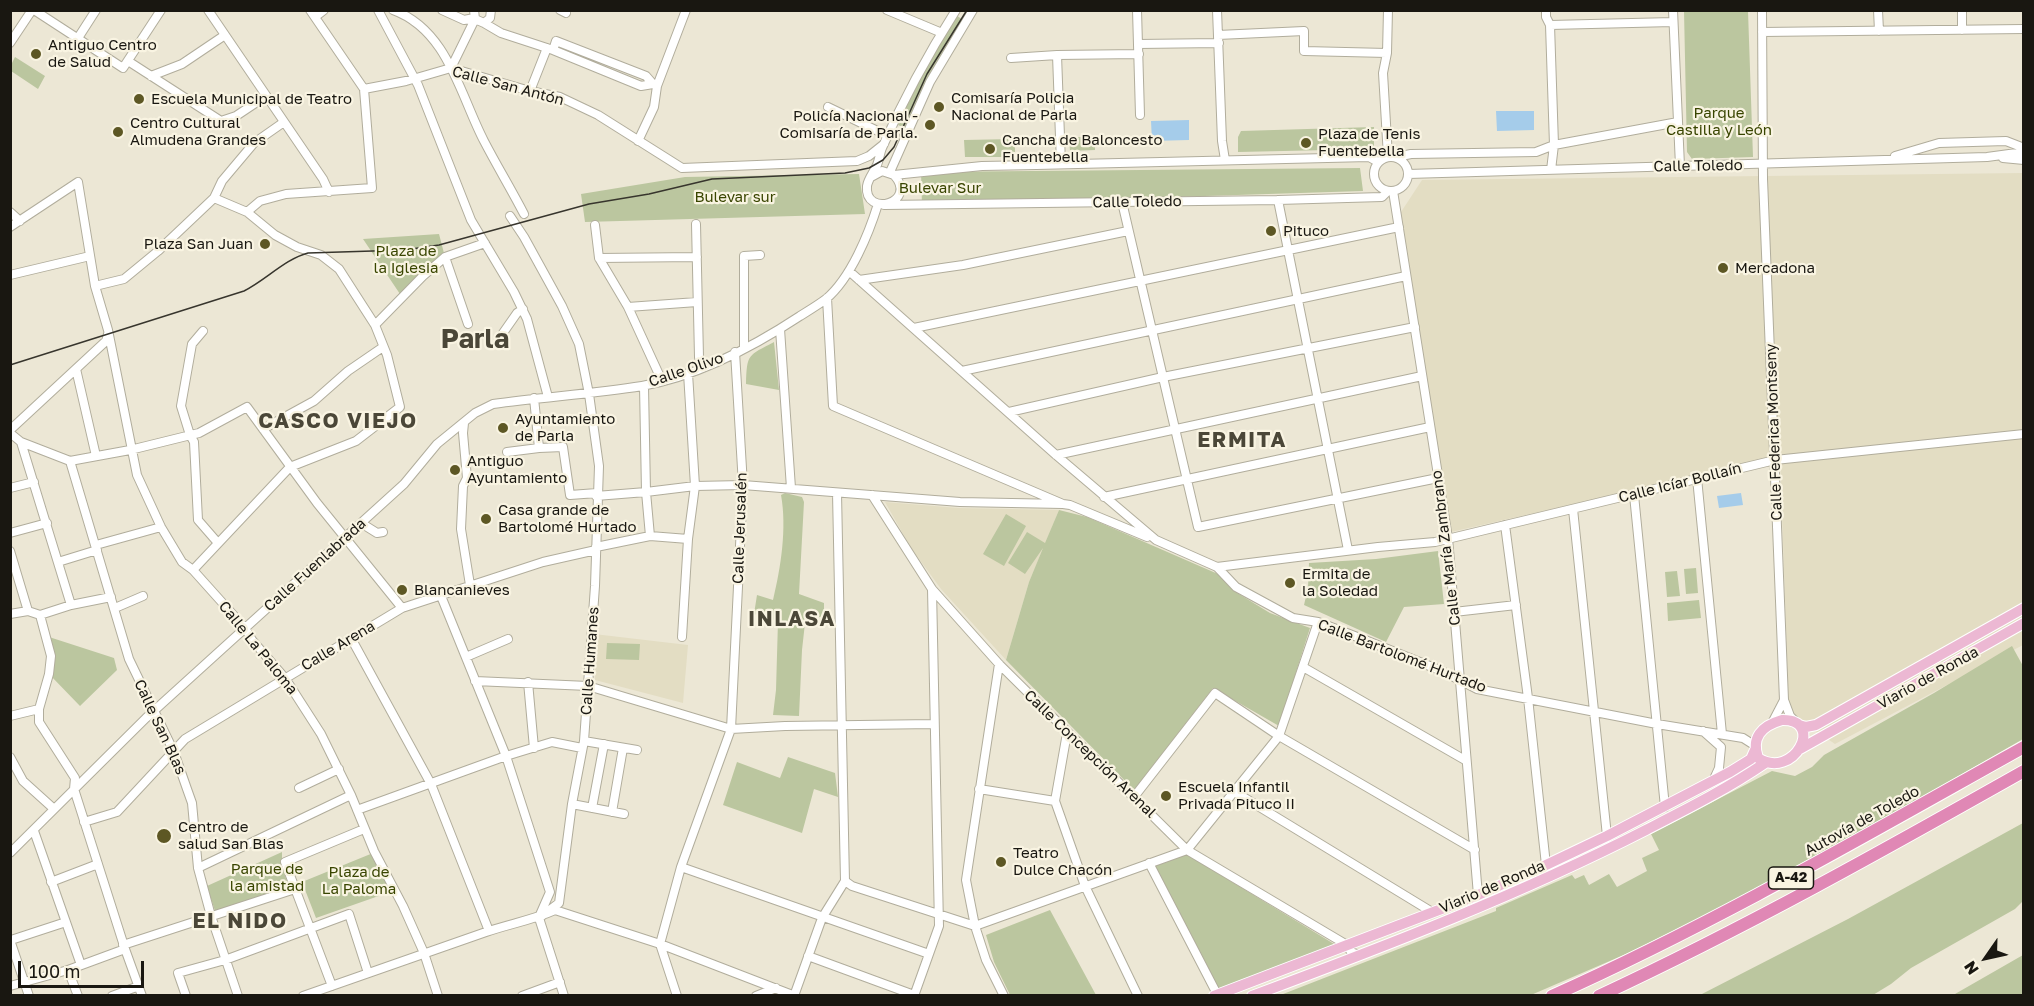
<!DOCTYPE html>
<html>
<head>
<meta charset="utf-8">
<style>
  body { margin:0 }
  #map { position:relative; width:2034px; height:1006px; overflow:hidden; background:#ece7d5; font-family:"Golos Text",sans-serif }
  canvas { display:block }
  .frame { position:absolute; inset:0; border:12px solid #191711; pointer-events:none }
  .north { position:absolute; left:1956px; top:928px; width:60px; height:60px; -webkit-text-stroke:4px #f9f4e2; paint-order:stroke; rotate:236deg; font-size:16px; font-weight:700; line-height:24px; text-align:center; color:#191711 }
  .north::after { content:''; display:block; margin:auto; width:21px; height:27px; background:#191711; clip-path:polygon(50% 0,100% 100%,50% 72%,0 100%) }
  .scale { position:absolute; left:18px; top:961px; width:126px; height:27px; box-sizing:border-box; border:3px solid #191711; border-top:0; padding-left:8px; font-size:18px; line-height:21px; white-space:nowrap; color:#191711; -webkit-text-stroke:4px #f9f4e2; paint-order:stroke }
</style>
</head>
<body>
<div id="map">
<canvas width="2034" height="1006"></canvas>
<div class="frame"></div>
<div class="north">N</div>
<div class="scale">100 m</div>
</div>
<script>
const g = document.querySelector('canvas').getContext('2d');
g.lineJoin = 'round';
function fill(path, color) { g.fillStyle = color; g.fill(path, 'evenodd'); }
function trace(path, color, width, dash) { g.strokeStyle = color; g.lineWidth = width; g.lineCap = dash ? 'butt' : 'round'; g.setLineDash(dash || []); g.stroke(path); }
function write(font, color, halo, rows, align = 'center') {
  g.font = font + ' "Golos Text",sans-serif'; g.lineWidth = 4.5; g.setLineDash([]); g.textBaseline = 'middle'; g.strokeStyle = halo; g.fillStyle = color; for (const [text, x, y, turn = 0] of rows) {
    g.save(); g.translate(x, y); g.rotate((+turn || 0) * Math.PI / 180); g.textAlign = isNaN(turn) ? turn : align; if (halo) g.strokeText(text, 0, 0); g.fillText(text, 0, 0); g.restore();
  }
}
fill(new Path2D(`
  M2023,173V645L1835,744L1789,713L1780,457L1451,532L1401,212L1422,180Z
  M885,502L959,508L1059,510L1029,582L1006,660L941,589L911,548Z
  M594,634L688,645L683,703L595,680Z`), '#e3ddc3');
fill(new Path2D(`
  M1684,11H1748L1753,157L1692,159L1687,152Z
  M956,15L963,20L928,77L905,128L898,125L912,92Z
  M15,57L45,76L38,89L11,71V65Z
  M1374,127V149L1238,152V137L1241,131Z
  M1069,137H1095V150L1070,151Z
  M1015,139V157H965L964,140Z
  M1360,168L1363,191L922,205L921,172Z
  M859,174L865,214L585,222L581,194L685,177Z
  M439,234L445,257L402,297L363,239Z
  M774,342L779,390L746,384C747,353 748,356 774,342Z
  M785,493L802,497L804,502L799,594L824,603V618L806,614L802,650L799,716L773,715L776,690L778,621L754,614L757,595L773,600C781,567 787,528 781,495Z
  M1059,510L1087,517L1218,574L1234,591L1270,613L1310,628L1279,726L1213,688L1134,790L1006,660L1029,582L1043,548L1025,574L1008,563L1027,532L1045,543Z
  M1006,514L1026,526L1004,566L983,554Z
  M1438,551L1444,604L1404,607L1386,642L1304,605L1308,588L1309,563L1376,559Z
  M1696,568L1698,593L1686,594L1684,569Z
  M1677,571L1680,596L1667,597L1665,572Z
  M1699,600L1701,618L1668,621L1667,603Z
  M46,636L114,658L117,670L80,706L49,674Z
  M607,643L640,644L639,660L606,659Z
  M2012,646L2023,666V739L1910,804L1712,912L1626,954L1531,995L1278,996L1496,911V908L1572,875L1575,879L1584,875L1589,885L1609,874L1617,887L1647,871L1642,858L1659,850L1651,834L1772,771L1795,776L1812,767L1824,755L1934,693Z
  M788,757L835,773L838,797L814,789L802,833L723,805L737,762L780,778Z
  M2023,823V901L2015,909L1911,968L1891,984L1873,995H1700L1848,919Z
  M282,852V867L289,887L216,914L207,886Z
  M373,853L390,892L316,918L302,882Z
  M1186,854L1344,950L1221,993L1152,864Z
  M1050,910L1096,995H1010L994,962L986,935Z
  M2023,955V995H1952L1955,994Z`), '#bbc69f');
fill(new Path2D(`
  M1496,111H1534V130L1497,131Z
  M1189,120V140L1152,141L1151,121Z
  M1741,493L1743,505L1719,508L1717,496Z`), '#a5ccea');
const minor = new Path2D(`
  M34,10L123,68L161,10
  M208,10L323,179L329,192
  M378,10L418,85L471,220L514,292L527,319L548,397
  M393,10C448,30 460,95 484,141C497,166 511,189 524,214
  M442,10L464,20L474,18
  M474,10L475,19L484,23L490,18L491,10
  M560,10L566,13
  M887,10L942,33
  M1137,10L1140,115
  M1217,10L1222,141L1225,160
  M1388,10L1387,53L1383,73L1388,157
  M1546,10V17L1550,25L1554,145L1551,170
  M1673,10L1680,166
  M1762,10L1763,179L1784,700L1790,716L1796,722
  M1878,10L1879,31
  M1962,10V30
  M315,17L324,10
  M484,23L501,33L553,50L641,86L653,84L646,76L556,41L553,50
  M1550,25L1673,22
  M1762,32L2024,29
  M1218,35L1304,31V51L1387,53
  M78,38L96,10
  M10,43L32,10
  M1138,44L1219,43
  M1057,55L1061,164
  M1011,58L1057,55L1139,54
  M128,61L221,121L236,116L266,96
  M451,68L475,19
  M151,76L182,64L225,35
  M364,89L406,81L451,68L530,91L560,97L598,115L682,168L857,161L869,156L884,144
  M530,91L547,48
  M828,107L888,136
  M638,141L654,107L657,86L686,10
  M1895,156L1939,143L2006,141L2024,148
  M1374 174a17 17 0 1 1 34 0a17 17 0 1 1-34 0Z
  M1396,157L1411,154L1536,152L1554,145L1678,122
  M2003,158L2024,160
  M890,172L930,82L973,10
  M1408,174L1987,157L2024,152
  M894,175L982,166L1036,165L1369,157L1378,162
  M871,177L882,171L894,175C919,203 864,218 867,186C868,179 874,172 877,165C879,160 880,153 882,148C903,100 928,54 956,10
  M1393,191L1448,538L1478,895L1481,906
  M1278,200L1348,550
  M1122,202L1198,527L1438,478
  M884,205L1278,200L1382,197L1388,191
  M10,212L20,221
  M247,212L260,201L286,194L372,188L364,89L310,10
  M510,216L524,237L562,306L579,344L589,394L599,466L595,586L584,741L572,804L559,903L539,918
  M696,224L699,357L701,368
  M595,225L599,258L628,307L662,381
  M10,227L78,182L95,286L108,330L137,475L161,527L182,562L193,570L245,628L252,640L285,678L321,734L351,795L374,851L403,906L424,953L438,996
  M445,257L468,324
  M599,258L697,257
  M849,271L1056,455L1156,540L1217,567L1236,587L1293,618L1318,622L1365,640L1442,671L1477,689L1657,724L1743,738L1754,745
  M10,275L90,256
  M859,280L963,265L1128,231
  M95,286L124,279L158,251L214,198L222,181L254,143L284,122
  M827,298L833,406L1063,504L1070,505L1147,537
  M628,307L697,302
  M375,325L423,276L445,257L485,243
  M914,328L1399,227
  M780,329L791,488
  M203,331L192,344L181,406L190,435L194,442L198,520L218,543
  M503,333L517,313L523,309
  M744,348V256L760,255
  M76,369L96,456
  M962,371L1406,276
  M644,386L646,492L650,536
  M1009,412L1163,377L1415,327
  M464,423L463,433L467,478L463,486L461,529L470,585
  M263,429L314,401L348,371L383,347
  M10,430L106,341L108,334
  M10,433L21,442L70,461L130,450L199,433L247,407L317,503L402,608
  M21,442L71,605
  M539,448L563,447L570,495L597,493
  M507,452L539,448L534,398
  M1056,455L1422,376
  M70,461L129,659L174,752L187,789L192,803L198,868L211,916L238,996
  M1697,478L1722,734
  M10,488L34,482
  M872,495L932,589L999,664L1187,850L1347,945L1351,952L1359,955
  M1634,495L1665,807
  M596,496L646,492L695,486L743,485L960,502L1063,504
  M1104,497L1430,427
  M1573,509L1607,836
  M361,523L377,533L383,532
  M1505,525L1528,698L1546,865
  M10,533L47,523
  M96,545L161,527
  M596,547L650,536L688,539
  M10,551L28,611
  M58,562L97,550
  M1217,567L1378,547L1435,542L1775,460L2024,434
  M193,570L290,467L356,441L400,407L387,355L375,325L339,269L321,255L297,247L275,235L247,212L214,198
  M441,596L506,756L550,892L539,917
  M115,608L143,596
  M1454,612L1516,605
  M10,614L28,611L40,615L71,605L111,597
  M40,615L51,656L49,674L39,709V722L75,778L74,789L125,949L142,996
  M682,637L688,539L695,486L688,373
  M351,638L431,784L489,931
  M466,657L508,639
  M999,664L966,880L975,926L986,960L1004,996
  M1303,667L1465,760
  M475,681L588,686L731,729L785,726L934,724
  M528,682L534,748
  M10,716L39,709
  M1772,723L1784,700
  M1703,731L1721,747L1719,768L1713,781
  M1067,733L1055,801L1085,886L1138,996
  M584,741L637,750
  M10,757L23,781L54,809
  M299,788L339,769
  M979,789L1055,801
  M1235,792L1432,912
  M1134,797L1215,693L1279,736L1475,850
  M572,804L624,814
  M592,808L604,744
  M357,810L506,756L552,742L582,748
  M612,812L623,748
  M84,822L117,812L185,739L402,608L543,562L596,550
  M34,831L81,965
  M10,853L146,718L404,484L437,444L475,413L493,404C542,397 593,394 642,386C698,376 753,347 800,316C808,311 818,305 826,299C851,278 869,233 878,204
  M1149,863L1217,994
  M681,867L929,954
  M198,868L351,795
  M845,881L852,886L975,926L1187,850L1279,736L1318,622
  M51,882L98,864
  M539,918L564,996
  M10,940L29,996
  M11,940L66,922
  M660,944L681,867L731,729L743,485L735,352
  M660,944L677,996
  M123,945L295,889
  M808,956L914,995
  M68,970L78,996
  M10,986L68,970L125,949
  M332,986L285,862L364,829
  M112,996L139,986
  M186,996L178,973L225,960L349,914L368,973
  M303,996C364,975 425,953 486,932C509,924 533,920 555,910L660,944L795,996
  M522,996L560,982
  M756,996L776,988
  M794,996L822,918L845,881L837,493
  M914,996L939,926L932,589`);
const major = new Path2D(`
  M1782,720C1826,719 1794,781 1758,758C1751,738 1761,726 1782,720Z
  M1799,725L1806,727L1816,725L2024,608
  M1800,749L2024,623
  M1214,996L1478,895L1546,865L1607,836L1730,772L1751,759L1755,750
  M1252,996C1386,946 1519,895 1646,830C1687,809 1727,789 1765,763`);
const highway = new Path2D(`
  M1552,996C1715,923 1868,834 2024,747
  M1599,996C1745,928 1884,850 2024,771`);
trace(minor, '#b1ad9c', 10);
trace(major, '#fff', 12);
trace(highway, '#fff', 14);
trace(minor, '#fff', 8);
trace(major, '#ecb8d3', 10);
trace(highway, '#e088b5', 12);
trace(new Path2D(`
  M10,365L244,291C266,280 285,259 308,253L405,250L439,245L589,204L649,194L712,179L845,173L869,168L883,160L894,147L927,74L967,10`), '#37352d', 1.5);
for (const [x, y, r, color] of [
  [36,54,6,"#5d5724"],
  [139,99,6,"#5d5724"],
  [939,107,6,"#5d5724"],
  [930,125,6,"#5d5724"],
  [118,132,6,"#5d5724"],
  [1306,143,6,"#5d5724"],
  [990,149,6,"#5d5724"],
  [1271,231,6,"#5d5724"],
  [265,244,6,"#5d5724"],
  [1723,268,6,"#5d5724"],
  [503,428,6,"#5d5724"],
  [455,470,6,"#5d5724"],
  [486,519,6,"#5d5724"],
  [1290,583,6,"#5d5724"],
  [402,590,6,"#5d5724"],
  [1166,796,6,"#5d5724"],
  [164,836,8,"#5d5724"],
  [1001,862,6,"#5d5724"]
]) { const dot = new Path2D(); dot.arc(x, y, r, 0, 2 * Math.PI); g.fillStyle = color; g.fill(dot); trace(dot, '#f9f4e2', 2); }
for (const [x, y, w] of [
  [1791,878,45]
]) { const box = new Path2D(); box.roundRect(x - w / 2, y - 11, w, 22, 4.5); g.fillStyle = '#f9f4e2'; g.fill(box); trace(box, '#191711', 1.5); }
write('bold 14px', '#191711', null, [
  ["A-42",1791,878]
]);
write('15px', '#191711', '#f9f4e2', [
  ["Antiguo Centro",48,45],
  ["de Salud",48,62],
  ["Comisaría Policia",951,98],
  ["Nacional de Parla",951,115],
  ["Escuela Municipal de Teatro",151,99],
  ["Policía Nacional -",918,116,"right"],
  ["Comisaría de Parla.",918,133,"right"],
  ["Centro Cultural",130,123],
  ["Almudena Grandes",130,140],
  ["Plaza de Tenis",1318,134],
  ["Fuentebella",1318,151],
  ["Cancha de Baloncesto",1002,140],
  ["Fuentebella",1002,157],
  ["Pituco",1283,231],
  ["Plaza San Juan",253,244,"right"],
  ["Mercadona",1735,268],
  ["Ayuntamiento",515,419],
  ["de Parla",515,436],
  ["Antiguo",467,461],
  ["Ayuntamiento",467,478],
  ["Casa grande de",498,510],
  ["Bartolomé Hurtado",498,527],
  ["Ermita de",1302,574],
  ["la Soledad",1302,591],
  ["Blancanieves",414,590],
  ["Escuela Infantil",1178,787],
  ["Privada Pituco II",1178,804],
  ["Centro de",178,827],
  ["salud San Blas",178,844],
  ["Teatro",1013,853],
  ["Dulce Chacón",1013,870]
], 'left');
write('15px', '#191711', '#f9f4e2', [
  ["Calle San Antón",508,86,15],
  ["Calle Toledo",1698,166,-1],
  ["Calle Toledo",1137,202,-1],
  ["Calle Olivo",686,370,-19],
  ["Calle Federica Montseny",1774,432,-92],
  ["Calle Icíar Bollaín",1680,483,-14],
  ["Calle Jerusalén",740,528,-88],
  ["Calle María Zambrano",1446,548,-97],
  ["Calle Fuenlabrada",315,565,-42],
  ["Calle Arena",338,646,-31],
  ["Calle La Paloma",258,648,51],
  ["Calle Bartolomé Hurtado",1402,656,21],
  ["Calle Humanes",590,661,-86],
  ["Viario de Ronda",1928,678,-29],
  ["Calle San Blas",160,727,65],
  ["Calle Concepción Arenal",1090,754,44],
  ["Autovía de Toledo",1862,821,-29],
  ["Viario de Ronda",1492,887,-23]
]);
write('15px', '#394500', '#f9f4e2', [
  ["Parque",1719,113],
  ["Castilla y León",1719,130],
  ["Bulevar Sur",940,188],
  ["Bulevar sur",735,197],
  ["Plaza de",406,251],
  ["la Iglesia",406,268],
  ["Parque de",267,869],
  ["la amistad",267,886],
  ["Plaza de",359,872],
  ["La Paloma",359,889]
]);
g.letterSpacing = '1.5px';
write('bold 21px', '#4b4738', '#f9f4e2', [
  ["CASCO VIEJO",338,421],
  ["ERMITA",1242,440],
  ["INLASA",792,619],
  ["EL NIDO",240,921]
]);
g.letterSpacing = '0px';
write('bold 27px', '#4b4738', '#f9f4e2', [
  ["Parla",475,339]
]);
</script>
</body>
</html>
